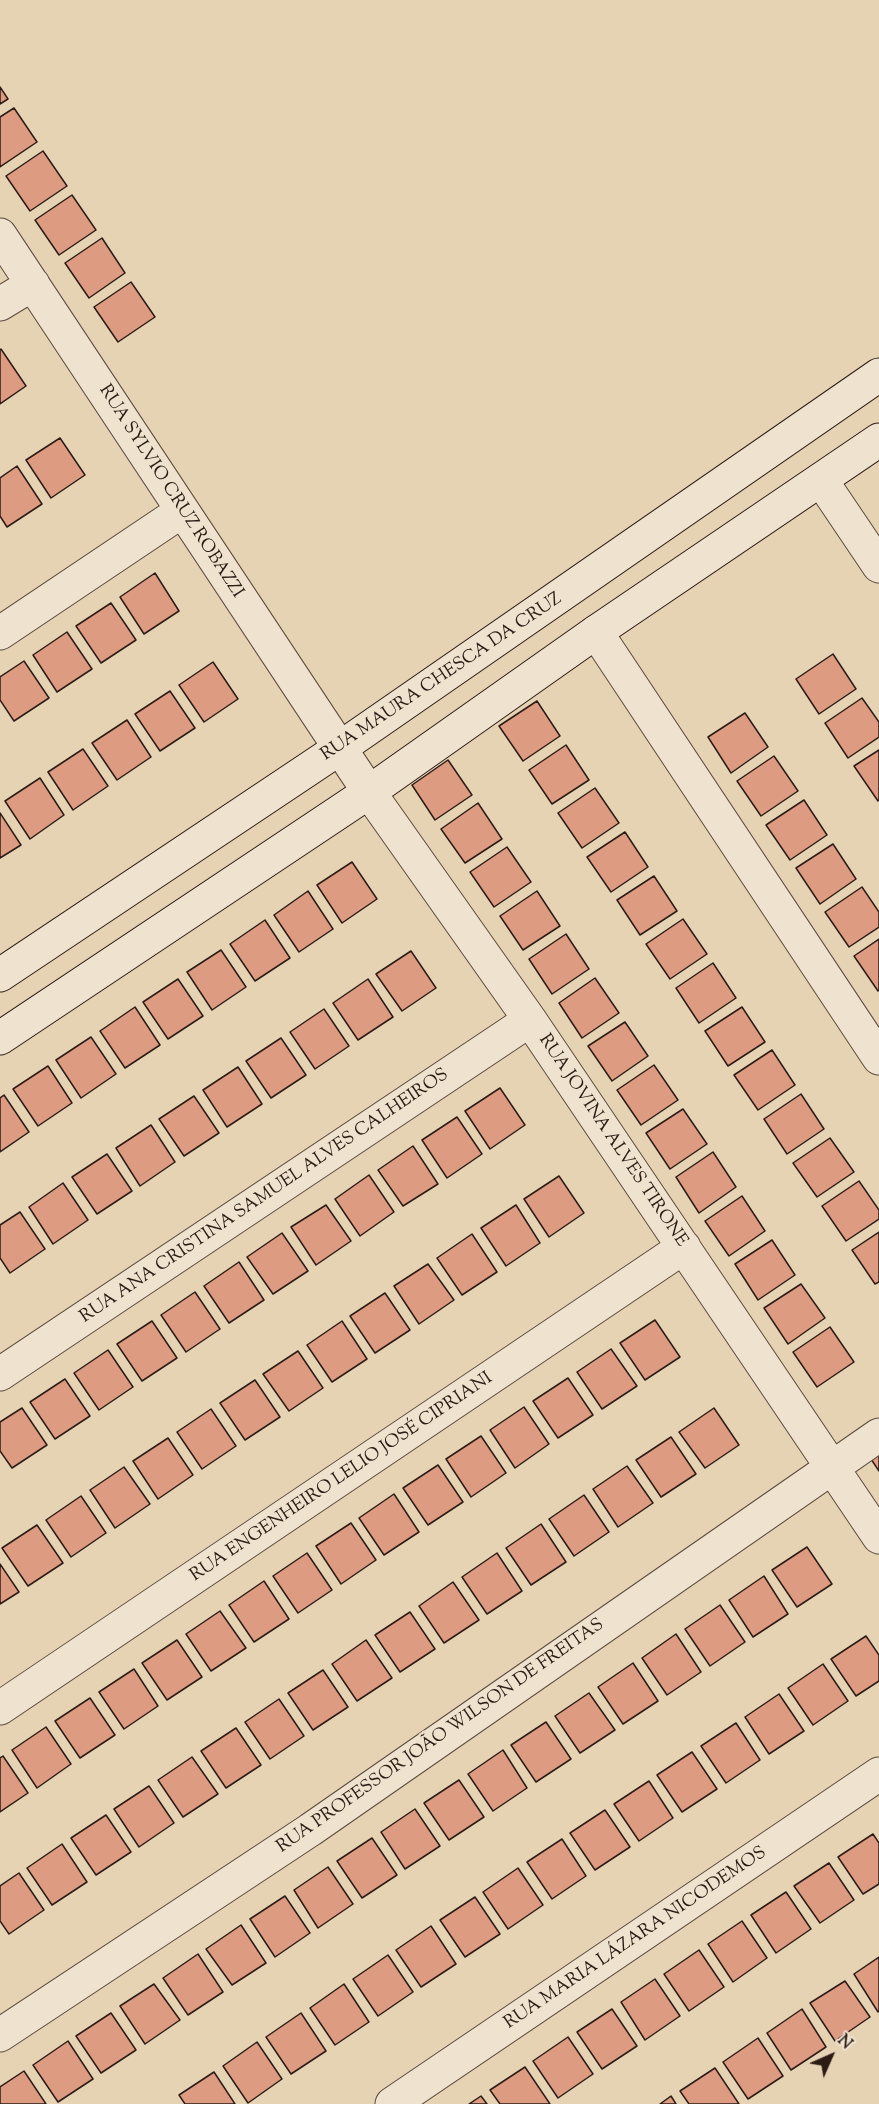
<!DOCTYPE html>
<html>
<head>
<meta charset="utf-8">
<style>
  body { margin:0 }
  #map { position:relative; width:879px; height:2104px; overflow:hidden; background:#e6d3b4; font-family:"Sorts Mill Goudy",serif }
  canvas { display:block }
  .north { position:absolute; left:801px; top:2026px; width:60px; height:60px; -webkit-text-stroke:4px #efe2ce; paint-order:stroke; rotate:45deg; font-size:16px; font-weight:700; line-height:24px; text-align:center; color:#2c1c15 }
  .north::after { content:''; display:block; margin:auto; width:21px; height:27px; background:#2c1c15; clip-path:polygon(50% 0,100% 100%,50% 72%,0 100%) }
</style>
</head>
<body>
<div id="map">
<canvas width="879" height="2104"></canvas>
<div class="north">N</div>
</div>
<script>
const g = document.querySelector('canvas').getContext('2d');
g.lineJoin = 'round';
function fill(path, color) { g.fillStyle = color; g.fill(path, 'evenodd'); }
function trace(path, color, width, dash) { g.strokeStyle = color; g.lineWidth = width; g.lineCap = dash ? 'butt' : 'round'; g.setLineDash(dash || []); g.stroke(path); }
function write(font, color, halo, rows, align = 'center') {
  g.font = font + ' "Sorts Mill Goudy",serif'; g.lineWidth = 4.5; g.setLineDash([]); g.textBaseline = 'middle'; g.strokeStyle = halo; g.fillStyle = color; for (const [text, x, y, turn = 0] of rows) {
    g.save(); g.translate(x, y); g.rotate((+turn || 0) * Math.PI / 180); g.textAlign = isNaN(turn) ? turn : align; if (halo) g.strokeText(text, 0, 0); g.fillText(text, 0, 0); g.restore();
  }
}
const building = new Path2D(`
  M0,87L8,99L0,104Z
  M14,108L37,142L0,167V117Z
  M43,151L67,186L30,211L6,176Z
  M72,195L96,230L59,255L35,220Z
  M102,238L125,273L89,298L65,263Z
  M131,282L155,317L118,342L94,307Z
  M1,349L26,386L0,404V350Z
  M60,438L85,475L51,498L26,460Z
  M17,466L42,504L7,527L0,516V478Z
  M155,573L179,611L144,634L120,597Z
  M111,603L136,640L101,663L76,626Z
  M67,632L92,669L57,692L33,655Z
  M833,654L856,689L819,714L796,679Z
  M24,661L49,698L14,721L0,700V677Z
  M213,662L238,699L204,722L179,685Z
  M170,691L195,728L160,751L135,714Z
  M862,698L879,722V737L848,758L825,723Z
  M537,701L560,736L523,761L499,726Z
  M745,713L768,747L731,773L708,737Z
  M127,720L151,757L117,780L92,743Z
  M566,745L589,780L552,804L529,770Z
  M83,749L108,786L73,810L48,772Z
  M879,750V800L878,801L854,766Z
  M774,756L798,791L761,816L737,781Z
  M448,760L472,795L435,820L412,785Z
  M40,778L64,815L30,839L5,801Z
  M595,788L619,823L582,848L558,813Z
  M804,800L827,835L790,860L766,825Z
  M478,803L502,839L465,863L441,829Z
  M0,813L21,845L0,858Z
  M625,832L648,867L611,892L587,857Z
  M833,844L856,879L820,904L796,868Z
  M507,847L531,882L494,907L470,872Z
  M352,862L377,899L342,923L317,885Z
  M654,876L677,911L640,935L617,900Z
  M862,887L879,912V927L849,947L825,912Z
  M308,891L333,929L299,952L274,915Z
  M537,891L560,926L523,950L500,916Z
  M683,919L707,954L670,979L646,944Z
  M265,920L290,958L255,981L230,944Z
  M566,934L589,969L552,994L529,959Z
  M879,939V990L878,991L854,956Z
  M221,950L246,987L212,1010L187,972Z
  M411,951L436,988L402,1011L376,974Z
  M713,963L736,998L699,1023L676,988Z
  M595,978L619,1013L582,1038L559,1003Z
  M178,979L203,1016L168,1039L143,1002Z
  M368,979L393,1017L358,1040L333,1003Z
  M135,1007L160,1045L125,1068L100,1031Z
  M742,1007L765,1042L728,1066L705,1031Z
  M324,1009L349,1046L315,1069L290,1032Z
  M625,1022L648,1056L612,1081L588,1046Z
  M91,1037L116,1074L81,1098L56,1060Z
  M281,1038L306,1075L271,1098L246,1061Z
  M772,1050L795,1085L758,1110L734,1075Z
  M654,1065L678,1100L641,1125L617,1090Z
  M48,1066L72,1103L38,1126L13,1089Z
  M238,1067L262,1104L227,1127L203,1090Z
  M500,1088L525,1125L490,1149L465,1111Z
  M801,1094L824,1129L787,1154L764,1119Z
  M4,1095L29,1132L0,1152V1098Z
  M194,1096L219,1133L184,1156L159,1119Z
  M683,1109L707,1144L670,1169L646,1133Z
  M457,1117L482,1154L447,1178L422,1140Z
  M151,1125L175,1162L140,1186L116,1148Z
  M830,1138L854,1172L817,1197L793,1163Z
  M413,1146L438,1184L403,1206L378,1170Z
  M713,1152L736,1187L699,1213L676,1177Z
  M107,1154L132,1191L97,1214L72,1177Z
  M369,1175L394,1212L360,1236L335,1199Z
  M559,1176L584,1213L549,1237L524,1199Z
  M859,1181L879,1210V1219L846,1241L822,1206Z
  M63,1183L88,1220L53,1244L29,1207Z
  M742,1196L765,1231L729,1256L705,1221Z
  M326,1205L351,1241L316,1265L291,1227Z
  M516,1205L540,1243L506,1266L481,1228Z
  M20,1212L45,1249L10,1273L0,1258V1225Z
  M879,1232V1282L875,1284L852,1250Z
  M282,1233L308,1271L273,1294L247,1257Z
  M472,1234L497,1272L462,1295L437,1258Z
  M772,1240L795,1275L758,1300L735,1264Z
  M239,1262L264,1300L229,1323L204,1286Z
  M428,1264L454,1300L419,1324L394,1286Z
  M801,1284L825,1318L788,1344L764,1308Z
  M195,1292L220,1329L186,1352L161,1315Z
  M385,1293L410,1330L375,1353L350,1316Z
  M655,1320L680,1357L645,1380L620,1343Z
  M152,1321L177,1358L142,1381L117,1344Z
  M342,1321L367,1359L332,1382L307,1345Z
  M830,1327L854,1362L817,1387L793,1352Z
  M611,1349L637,1386L602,1409L577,1372Z
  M108,1350L133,1387L99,1410L74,1373Z
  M298,1351L323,1388L289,1411L263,1374Z
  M568,1378L593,1415L558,1438L533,1401Z
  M65,1379L90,1416L55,1439L30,1402Z
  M255,1380L280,1417L245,1440L220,1403Z
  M524,1407L549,1444L515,1468L490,1430Z
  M22,1408L47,1445L12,1468L0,1451V1422Z
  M714,1408L739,1445L705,1468L679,1432Z
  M211,1409L236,1446L202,1469L177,1432Z
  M481,1436L506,1473L471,1497L446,1459Z
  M671,1437L696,1474L661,1497L636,1460Z
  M168,1438L193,1475L158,1499L133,1461Z
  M879,1453V1471L871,1459Z
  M438,1465L463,1502L428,1525L403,1488Z
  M627,1466L653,1503L618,1527L593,1489Z
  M124,1467L150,1504L115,1528L90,1490Z
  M394,1494L419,1532L384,1555L359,1518Z
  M584,1495L609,1532L574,1556L549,1519Z
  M81,1496L106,1533L71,1557L46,1520Z
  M351,1523L376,1560L341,1584L316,1546Z
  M541,1524L566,1562L531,1585L506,1548Z
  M37,1525L63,1563L28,1586L2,1548Z
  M807,1547L832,1584L797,1607L772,1570Z
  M307,1553L332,1590L298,1613L273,1576Z
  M497,1553L522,1591L487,1614L462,1577Z
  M0,1564L19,1592L0,1604Z
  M764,1576L788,1614L753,1637L729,1600Z
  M264,1581L289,1619L254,1642L229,1605Z
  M453,1582L479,1620L444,1643L419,1606Z
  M720,1605L745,1642L710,1666L685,1629Z
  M220,1611L246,1648L211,1671L186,1634Z
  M410,1612L435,1649L400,1672L375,1635Z
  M676,1634L701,1672L667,1695L642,1658Z
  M866,1636L879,1655V1681L856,1696L831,1659Z
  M177,1640L202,1677L167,1700L142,1663Z
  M366,1640L392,1678L357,1701L332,1664Z
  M633,1663L658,1701L623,1724L598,1687Z
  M823,1664L848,1701L813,1725L788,1688Z
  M134,1669L158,1706L124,1729L99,1692Z
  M323,1670L348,1707L313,1730L288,1693Z
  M589,1693L615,1730L580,1753L555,1716Z
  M779,1694L804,1731L769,1754L745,1717Z
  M90,1698L115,1735L80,1758L55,1721Z
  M279,1699L304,1736L270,1759L245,1722Z
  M546,1722L571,1759L536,1782L511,1745Z
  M736,1723L760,1760L726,1783L701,1746Z
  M46,1727L71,1764L37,1788L12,1750Z
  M236,1728L261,1765L226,1788L201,1751Z
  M503,1750L527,1788L493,1811L468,1774Z
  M692,1752L717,1789L682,1812L657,1775Z
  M3,1756L28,1793L0,1812V1758Z
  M192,1757L218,1794L183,1817L158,1780Z
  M459,1780L484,1817L449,1840L424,1803Z
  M649,1781L673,1818L639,1841L614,1804Z
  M149,1786L174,1823L139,1847L114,1809Z
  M415,1809L440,1846L405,1869L381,1832Z
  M605,1810L630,1847L595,1870L570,1833Z
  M106,1815L131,1852L96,1875L71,1838Z
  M873,1834L879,1843V1884L863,1894L838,1857Z
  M372,1838L397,1875L362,1898L337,1861Z
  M562,1839L586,1876L552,1899L527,1862Z
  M62,1844L87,1882L52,1905L27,1868Z
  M829,1863L854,1900L820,1923L794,1886Z
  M328,1867L353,1904L318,1928L294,1890Z
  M518,1868L543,1905L508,1929L483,1892Z
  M19,1873L44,1910L9,1934L0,1921V1886Z
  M786,1892L811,1929L776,1953L751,1915Z
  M285,1896L310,1933L275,1957L250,1919Z
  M475,1897L500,1934L465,1957L440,1920Z
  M742,1921L767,1958L733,1982L708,1944Z
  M241,1925L266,1963L232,1985L206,1949Z
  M431,1926L456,1964L421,1987L396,1950Z
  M699,1950L724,1987L689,2011L664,1974Z
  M198,1954L223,1992L188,2015L163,1978Z
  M388,1955L413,1992L378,2016L353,1979Z
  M879,1957V2011L878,2012L854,1974Z
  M655,1979L680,2016L645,2040L621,2002Z
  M845,1981L870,2017L835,2041L810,2003Z
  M154,1984L180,2020L145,2044L120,2006Z
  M344,1984L369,2022L335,2045L310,2008Z
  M612,2009L637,2046L602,2069L577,2032Z
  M802,2009L826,2047L791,2070L767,2033Z
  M111,2013L136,2050L101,2073L76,2036Z
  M301,2013L326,2051L291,2074L266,2037Z
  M568,2037L593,2074L558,2098L533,2061Z
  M758,2038L783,2076L748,2099L723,2062Z
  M68,2041L93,2079L58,2102L33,2065Z
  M257,2042L282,2079L248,2103L223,2066Z
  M525,2067L550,2104H500L490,2090Z
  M715,2068L739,2104H689L680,2091Z
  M24,2071L46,2104H0V2087Z
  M214,2072L235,2104H185L179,2095Z
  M481,2096L487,2104H469Z
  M671,2096L676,2104H660Z`);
fill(building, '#dd9c81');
trace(building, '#2c1c15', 1.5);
const street = new Path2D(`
  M0,235L369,792L530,1020L879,1537
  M0,304L33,284
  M821,480L879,566
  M596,632L879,1058
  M0,633L182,511
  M0,1374L530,1020
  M0,1708L684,1247
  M0,2035L310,1830L879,1435
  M392,2104L879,1774`);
const secondary = new Path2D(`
  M0,975L340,748L879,375
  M0,1038L369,792L596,632L879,440`);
trace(street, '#5a4a3d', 35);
trace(secondary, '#2c1c15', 35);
trace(street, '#efe2ce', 33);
trace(secondary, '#efe2ce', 33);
write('18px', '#2c1c15', '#efe2ce', [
  ["RUA SYLVIO CRUZ ROBAZZI",170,492,57],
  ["RUA MAURA CHESCA DA CRUZ",442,678,-34],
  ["RUA JOVINA ALVES TIRONE",612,1141,56],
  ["RUA ANA CRISTINA SAMUEL ALVES CALHEIROS",265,1197,-34],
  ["RUA ENGENHEIRO LELIO JOSÉ CIPRIANI",342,1478,-34],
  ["RUA PROFESSOR JOÃO WILSON DE FREITAS",441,1737,-35],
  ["RUA MARIA LÁZARA NICODEMOS",636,1939,-34]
]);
</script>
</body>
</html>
